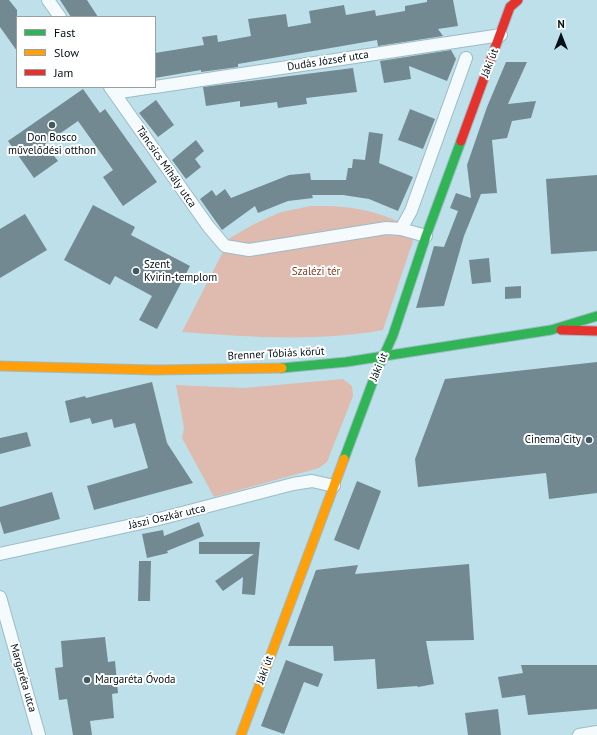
<!DOCTYPE html>
<html>
<head>
<meta charset="utf-8">
<style>
  body { margin:0 }
  #map { position:relative; width:597px; height:735px; overflow:hidden; background:#bee0eb; font-family:"PT Sans",sans-serif }
  canvas { display:block }
  .legend { position:absolute; left:16px; top:16px; width:140px; height:72px; box-sizing:border-box; background:#fff; border:1px solid #999fa2; margin:0; padding:5px 7px; list-style:none; font-size:12px; color:#001017 }
  .legend li { display:flex; align-items:center; gap:8px; height:20px }
  .legend b { width:20px; border:1px solid #999fa2 }
  .north { position:absolute; left:541px; top:16px; width:40px; height:40px; -webkit-text-stroke:3px #fff; paint-order:stroke; rotate:0deg; font-size:11px; font-weight:700; line-height:16px; text-align:center; color:#001017 }
  .north::after { content:''; display:block; margin:auto; width:14px; height:18px; background:#001017; clip-path:polygon(50% 0,100% 100%,50% 72%,0 100%) }
</style>
</head>
<body>
<div id="map">
<canvas width="597" height="735"></canvas>
<ul class="legend">
<li><b style="height:5px;background:#30b455"></b>Fast</li>
<li><b style="height:5px;background:#ff9f0a"></b>Slow</li>
<li><b style="height:5px;background:#e5322d"></b>Jam</li>
</ul>
<div class="north">N</div>
</div>
<script>
const g = document.querySelector('canvas').getContext('2d');
g.lineJoin = 'round';
function fill(path, color) { g.fillStyle = color; g.fill(path, 'evenodd'); }
function trace(path, color, width, dash) { g.strokeStyle = color; g.lineWidth = width; g.lineCap = dash ? 'butt' : 'round'; g.setLineDash(dash || []); g.stroke(path); }
function write(font, color, halo, rows, align = 'center') {
  g.font = font + ' "PT Sans",sans-serif'; g.lineWidth = 4; g.setLineDash([]); g.textBaseline = 'middle'; g.strokeStyle = halo; g.fillStyle = color; for (const [text, x, y, turn = 0] of rows) {
    g.save(); g.translate(x, y); g.rotate((+turn || 0) * Math.PI / 180); g.textAlign = isNaN(turn) ? turn : align; if (halo) g.strokeText(text, 0, 0); g.fillText(text, 0, 0); g.restore();
  }
}
fill(new Path2D(`
  M311,206C356,205 376,211 417,229L383,330C316,342 249,337 182,332L230,238L254,224L281,212Z
  M343,379L352,386L353,396L327,462L319,468L214,497L182,438L184,428L176,385L244,388Z`), '#debbae');
fill(new Path2D(`
  M0,0H9L17,10V51L0,27Z
  M60,0H87L98,17H71Z
  M427,0H453L458,26L438,29L443,36L378,46L377,40L238,64V67L201,72V70L155,78V53L204,45L202,37L217,35L218,42L251,36L248,19L286,14L288,27L311,23L309,11L344,5L346,15L375,10L376,16L405,11V6L427,2Z
  M451,50L456,59L447,81L409,66L411,79L384,83L380,61Z
  M506,62H527L508,104L536,101L531,118L512,121L507,138L492,140L497,193L481,194L464,236L444,306L416,308L434,246L444,247L458,211L450,208L456,193L471,198L467,165L487,107Z
  M353,68L357,92L306,98L307,104L278,108L277,102L240,107V101L206,106L203,87Z
  M83,89L100,113L105,109L157,182L123,206L103,177L113,170L78,121L45,144L58,161L34,178L8,141Z
  M156,100L174,125L158,137L139,113Z
  M410,109L435,119L423,149L398,140Z
  M369,132L383,134L379,163L413,177L398,211L369,199L343,195H312L313,198L288,201L258,213L255,206L222,230L200,199L212,190L216,196L225,189L231,198L289,175L310,173L311,180H346L348,168H352L353,159L365,160Z
  M196,140L204,151L195,159L201,167L186,179L172,160Z
  M597,175V251L551,254L546,179Z
  M93,205L135,227L131,235L190,266L157,329L139,320L152,296L115,276L110,285L64,260Z
  M25,214L47,250L0,278V229Z
  M489,258L491,282L472,284L469,260Z
  M521,286V298L505,299V287Z
  M597,362V493L549,499L546,473L418,487L415,459L445,379Z
  M152,382L167,443L193,483L94,510L87,486L148,468L135,423L114,428L112,419L92,424L90,418L70,423L65,401L85,396L86,398Z
  M27,432L31,446L0,454V438Z
  M357,481L381,491L359,550L334,540Z
  M52,492L60,519L4,534L0,521V507Z
  M199,522L204,536L167,551L168,553L147,558L142,534L163,530L164,536Z
  M199,542H260L255,595L242,594L243,577L223,591L215,581L254,554H199Z
  M139,561H151L150,601H138Z
  M469,564L474,640L426,641L434,684L418,687L417,686L377,689L375,659L334,661L333,646H288L316,570L358,565L355,574Z
  M105,637L108,662L115,661L118,693L112,694L114,718L90,721L92,735H73L67,699L59,700L55,668L63,667L61,641Z
  M286,660L323,674L318,687L304,682L284,734L261,726Z
  M521,665H597V709L528,715L525,695L502,698L498,677L523,673Z
  M498,709L501,735H468L465,713Z`), '#728992');
const street = new Path2D(`
  M48,0L60,17
  M110,87L208,226L225,246L249,250L386,228L401,229L426,236
  M155,87L501,35
  M114,93L153,87
  M401,229L411,211L466,58
  M0,554L155,520L293,484L312,481L334,486
  M0,597L39,735
  M579,735L597,732`);
const fast = new Path2D(`
  M282,368L346,362L551,330L597,316
  M344,459L376,373L393,335L426,236L461,141`);
const slow = new Path2D(`
  M0,366L155,370L282,368
  M241,735L344,459`);
const jam = new Path2D(`
  M461,141L510,7L518,0
  M561,330L597,331`);
trace(street, '#9cbbc5', 14);
trace(fast, '#9cbbc5', 11);
trace(slow, '#9cbbc5', 11);
trace(jam, '#9cbbc5', 11);
trace(street, '#f5fafc', 12);
trace(fast, '#30b455', 9);
trace(slow, '#ff9f0a', 9);
trace(jam, '#e5322d', 9);
for (const [x, y, r, color] of [
  [52,125,4,"#425961"],
  [136,271,4,"#425961"],
  [589,440,4,"#425961"],
  [87,680,4,"#425961"]
]) { const dot = new Path2D(); dot.arc(x, y, r, 0, 2 * Math.PI); g.fillStyle = color; g.fill(dot); trace(dot, '#fff', 1.5); }
write('11px', '#001017', '#fff', [
  ["Dudás József utca",328,61,-9],
  ["Jáki út",490,63,-69],
  ["Táncsics Mihály utca",166,167,55],
  ["Brenner Tóbiás körút",276,354,-3],
  ["Jáki út",379,367,-67],
  ["Jászi Oszkár utca",167,517,-13],
  ["Jáki út",265,670,-70],
  ["Margaréta utca",23,678,74]
]);
write('11px', '#001017', '#fff', [
  ["Don Bosco",52,138,"center"],
  ["művelődési otthon",52,151,"center"],
  ["Szent",144,265],
  ["Kvirin-templom",144,278],
  ["Cinema City",581,440,"right"],
  ["Margaréta Óvoda",95,680]
], 'left');
write('11px', '#873a1c', '#fff', [
  ["Szalézi tér",316,272]
]);
</script>
</body>
</html>
